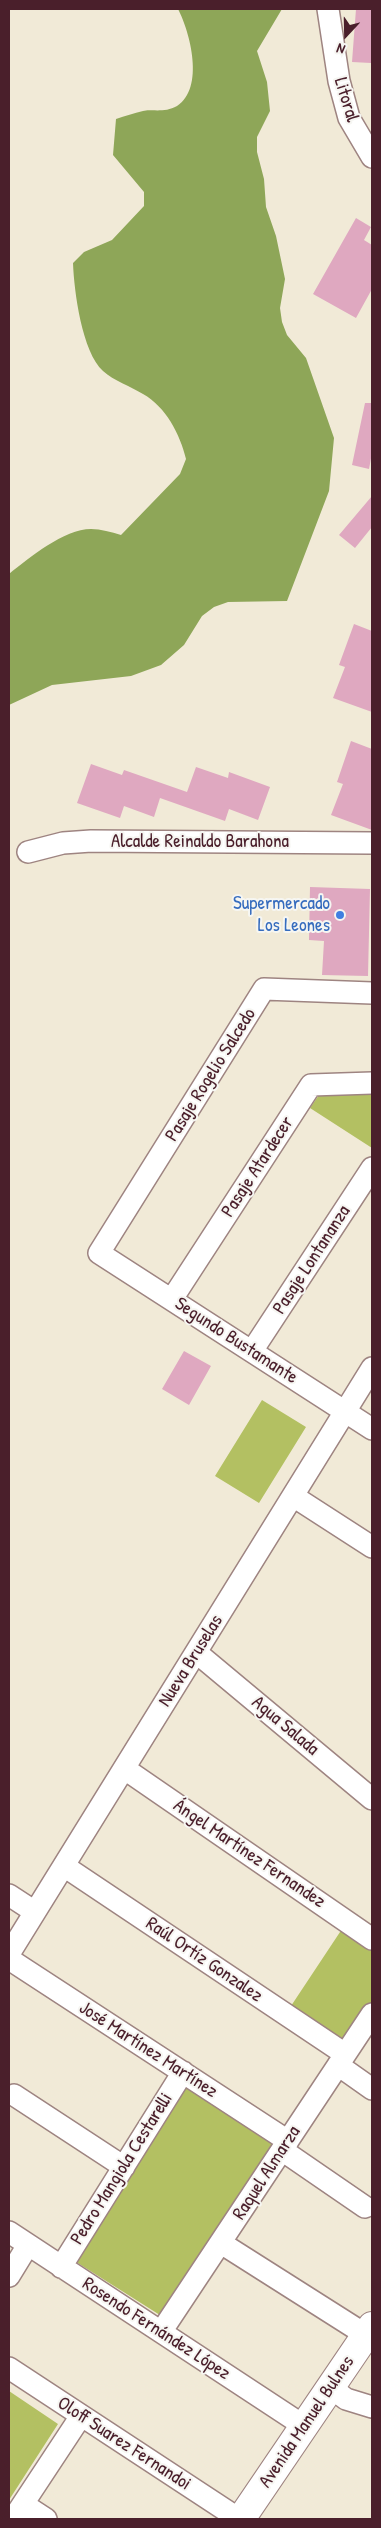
<!DOCTYPE html>
<html>
<head>
<meta charset="utf-8">
<style>
  body { margin:0 }
  #map { position:relative; width:381px; height:2528px; overflow:hidden; background:#f1ead7; font-family:"Patrick Hand",sans-serif }
  canvas { display:block }
  .frame { position:absolute; inset:0; border:10px solid #4a1f2b; pointer-events:none }
  .north { position:absolute; left:321px; top:10px; width:50px; height:50px; -webkit-text-stroke:4px #f6f6f2; paint-order:stroke; rotate:201deg; font-size:14px; font-weight:700; line-height:20px; text-align:center; color:#4a1f2b }
  .north::after { content:''; display:block; margin:auto; width:18px; height:22px; background:#4a1f2b; clip-path:polygon(50% 0,100% 100%,50% 72%,0 100%) }
</style>
</head>
<body>
<div id="map">
<canvas width="381" height="2528"></canvas>
<div class="frame"></div>
<div class="north">N</div>
</div>
<script>
const g = document.querySelector('canvas').getContext('2d');
g.lineJoin = 'round';
function fill(path, color) { g.fillStyle = color; g.fill(path, 'evenodd'); }
function trace(path, color, width, dash) { g.strokeStyle = color; g.lineWidth = width; g.lineCap = dash ? 'butt' : 'round'; g.setLineDash(dash || []); g.stroke(path); }
function write(font, color, halo, rows, align = 'center') {
  g.font = font + ' "Patrick Hand",sans-serif'; g.lineWidth = 4; g.setLineDash([]); g.textBaseline = 'middle'; g.strokeStyle = halo; g.fillStyle = color; for (const [text, x, y, turn = 0] of rows) {
    g.save(); g.translate(x, y); g.rotate((+turn || 0) * Math.PI / 180); g.textAlign = isNaN(turn) ? turn : align; if (halo) g.strokeText(text, 0, 0); g.fillText(text, 0, 0); g.restore();
  }
}
fill(new Path2D(`
  M321,1092L372,1093V1148L310,1108Z
  M262,1400L306,1427L259,1503L215,1476Z
  M344,1926L372,1947V2004L344,2047L289,2009Z
  M187,2083L276,2144L163,2317L73,2260Z
  M9,2391L58,2424L9,2500Z`), '#b3c062');
fill(new Path2D(`
  M178,9H282L257,51L267,82L270,111L257,137V152L264,179L266,207L276,236L285,279L280,308L282,322L287,335L306,358L334,438L329,491L287,601L228,602L214,607L202,616L184,645L161,665L131,676L52,685L9,705V574C29,558 64,529 91,529C101,529 111,532 121,535L180,474L186,459C180,434 166,407 143,394C130,386 114,381 103,371C82,352 74,291 73,263L84,252L112,240L144,206V192L113,155L116,119C125,116 134,113 143,111C154,109 165,113 177,106C205,88 190,32 178,9Z`), '#8ea658');
fill(new Path2D(`
  M356,9H372L371,63L352,62Z
  M356,218L371,227L364,240L372,245V289L356,318L313,294Z
  M365,403H372V453L369,469L352,465Z
  M372,496V527L355,548L339,535Z
  M354,624L372,631V712L333,698L345,667L339,665Z
  M351,741L372,749V830L331,815L343,784L337,782Z
  M91,764L122,775L124,770L187,792L196,767L228,778L229,772L270,787L258,820L229,809L225,821L160,798L154,817L124,806L120,818L77,803Z
  M310,887L370,889L368,976L322,975L324,941L309,940Z
  M184,1351L211,1366L189,1405L162,1389Z`), '#dfa8c0');
const minor = new Path2D(`
  M328,9L339,81L349,118L372,157
  M28,852L63,843L91,841L372,843
  M372,993L264,989L99,1253L372,1429
  M172,1299L311,1085L372,1083
  M252,1351L372,1168
  M293,1496L372,1547
  M197,1653L372,1799
  M125,1769L372,1939
  M64,1866L345,2054
  M9,1895L35,1912
  M9,1954L372,1368
  M9,1959L288,2141
  M338,2065L372,2089
  M14,2095L124,2167
  M282,2150L365,2207
  M9,2232L304,2426
  M221,2243L366,2335
  M61,2267L183,2072
  M9,2276L28,2245
  M161,2332L372,2014
  M9,2368L239,2519
  M330,2387L346,2399L372,2407
  M23,2504L46,2519
  M13,2519L81,2416`);
const tertiary = new Path2D(`
  M241,2519L372,2326`);
trace(minor, '#9e8481', 24);
trace(tertiary, '#9e8481', 30);
trace(minor, '#fff', 21);
trace(tertiary, '#fff', 28);
for (const [x, y, r, color] of [
  [340,915,5,"#3f7fe0"]
]) { const dot = new Path2D(); dot.arc(x, y, r, 0, 2 * Math.PI); g.fillStyle = color; g.fill(dot); trace(dot, '#f6f6f2', 2); }
write('19px', '#4a1f2b', '#f6f6f2', [
  ["Litoral",346,100,73],
  ["Alcalde Reinaldo Barahona",200,842],
  ["Pasaje Rogelio Salcedo",211,1075,-58],
  ["Pasaje Atardecer",258,1167,-57],
  ["Pasaje Lontananza",312,1260,-57],
  ["Segundo Bustamante",236,1341,33],
  ["Nueva Bruselas",191,1661,-58],
  ["Agua Salada",285,1726,40],
  ["Ángel Martínez Fernandez",249,1854,34],
  ["Raúl Ortíz Gonzalez",204,1960,34],
  ["José Martínez Martínez",148,2050,33],
  ["Pedro Mangiola Cestarelli",122,2169,-58],
  ["Raquel Almarza",267,2173,-57],
  ["Rosendo Fernández López",156,2329,33],
  ["Avenida Manuel Bulnes",307,2422,-56],
  ["Oloff Suarez Fernandoi",124,2444,33]
]);
write('19px', '#366cbe', '#f6f6f2', [
  ["Supermercado",330,904],
  ["Los Leones",330,926]
], 'right');
</script>
</body>
</html>
